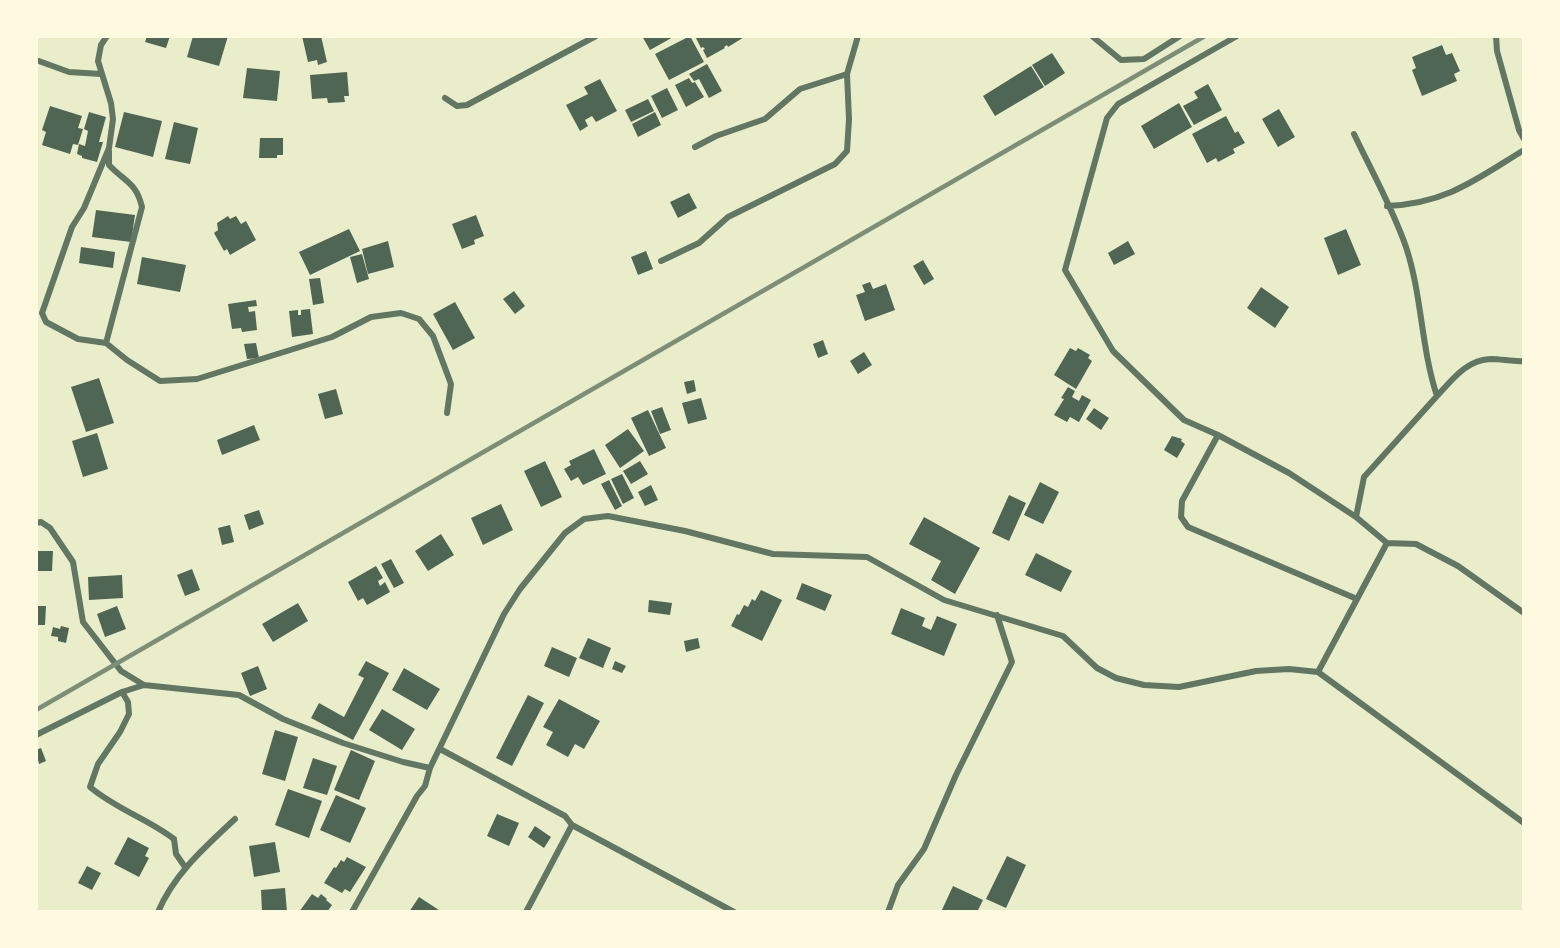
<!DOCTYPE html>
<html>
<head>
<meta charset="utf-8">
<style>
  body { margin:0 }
  #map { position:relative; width:1560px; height:948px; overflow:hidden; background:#e9edc9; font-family:"IBM Plex Sans",sans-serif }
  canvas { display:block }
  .frame { position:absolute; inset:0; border:38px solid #fefae0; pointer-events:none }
</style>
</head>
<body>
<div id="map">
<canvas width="1560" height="948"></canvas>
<div class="frame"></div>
</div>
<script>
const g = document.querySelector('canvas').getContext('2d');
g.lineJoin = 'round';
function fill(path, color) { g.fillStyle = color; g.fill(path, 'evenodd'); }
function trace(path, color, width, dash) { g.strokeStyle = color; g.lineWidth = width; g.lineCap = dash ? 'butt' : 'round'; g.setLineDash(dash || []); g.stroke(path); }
fill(new Path2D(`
  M147,36H170L166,48L145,42Z
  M193,36H228L219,66L187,57Z
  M302,36H321L327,62L318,65L317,60L308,62Z
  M642,36H675L650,50Z
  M690,36L704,62L669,80L655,54Z
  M695,36H746L728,47L727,45L724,47L725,48L707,58L703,50L705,49L703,47L701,48Z
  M1442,45L1446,55L1452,53L1460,71L1454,74L1457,81L1422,96L1412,70L1416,68L1412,57Z
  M1052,53L1065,73L1045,86L1032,65Z
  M707,64L722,91L709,98L699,79L694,81L689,74Z
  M1031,66L1044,87L995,116L983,96Z
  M247,68L280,71L277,101L243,98Z
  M347,72L349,96H344L345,102L328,103L327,98L312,99L310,75Z
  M689,78L692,83L695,82L704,97L686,107L675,85Z
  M600,79L617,111L596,122L592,116L585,120L588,126L580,131L566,105L588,94L584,87Z
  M1208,84L1222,110L1194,125L1183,106L1198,98L1194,92Z
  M667,88L678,110L662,118L651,96Z
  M648,99L654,111L631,122L625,110Z
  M1179,103L1192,127L1154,149L1141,126Z
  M50,106L82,116L78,128L83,129L78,145L73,144L70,154L42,145L46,132L42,130Z
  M1279,109L1295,137L1278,147L1262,119Z
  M89,112L106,117L99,142H103L97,162L82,158V156L77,154L79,144L85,146L88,131L84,129Z
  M124,112L162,121L153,157L115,147Z
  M655,112L661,125L638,137L632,124Z
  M1226,116L1235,133L1238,131L1245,143L1233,149L1235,153L1218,162L1216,158L1207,163L1192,134Z
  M174,122L198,128L190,164L165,159Z
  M260,138H283V155H277V158H259Z
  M689,193L697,208L678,218L670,202Z
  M96,210L135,215L131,242L92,237Z
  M476,215L484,236L474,240L475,244L462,249L452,224Z
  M228,216L230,219L236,216L241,224L246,221L256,240L230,255L227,249L224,251L214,233L218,230L217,223Z
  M349,229L360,251L310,275L299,252Z
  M1346,229L1361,265L1338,275L1324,238Z
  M388,241L394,267L368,274L362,249Z
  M1128,241L1135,254L1114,265L1108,253Z
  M81,247L115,252L113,268L79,263Z
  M646,251L653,269L638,275L631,257Z
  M362,254L369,279L357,283L350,257Z
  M142,257L186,265L180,292L137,284Z
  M923,260L934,279L924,285L913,266Z
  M320,278L324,303L313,305L309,279Z
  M870,282L873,289L886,284L895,310L865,321L856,295L865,292L862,285Z
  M1261,287L1289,307L1275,328L1247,308Z
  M514,291L525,306L515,314L503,299Z
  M256,300L257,306L248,307L249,312L255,311L257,330L242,332L241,328L232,329L228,304Z
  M455,302L475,338L453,350L433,314Z
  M310,309L313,334L292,337L289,311L298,310V315H301V310Z
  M823,340L828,354L818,358L813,344Z
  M256,343L259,358L247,359L244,344Z
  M1070,348L1076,351L1078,348L1090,355L1088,358L1092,361L1076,389L1054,375Z
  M864,352L872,365L858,374L850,361Z
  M99,378L114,423L86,432L71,387Z
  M694,380L696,391L687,394L684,382Z
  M1068,387L1075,391L1072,397L1079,401L1082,395L1091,400L1079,422L1070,417L1067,422L1054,415L1064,399L1061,398Z
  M336,389L343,414L325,419L318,394Z
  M701,398L707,419L688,424L682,403Z
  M662,407L671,430L660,434L651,411Z
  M1094,408L1109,418L1101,430L1086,419Z
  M648,410L666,448L649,456L631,418Z
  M254,425L260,440L222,455L217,440Z
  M628,429L644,451L620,468L605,445Z
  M97,433L108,469L83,477L72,441Z
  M1172,436L1182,439L1181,441L1185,444L1177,458L1164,450Z
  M594,449L606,474L583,485L578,477L571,481L564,469L571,465L569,461Z
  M545,461L562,497L541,507L524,471Z
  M640,461L648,474L631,484L623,471Z
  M622,474L634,498L623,504L611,479Z
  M609,480L622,506L615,510L601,484Z
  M1040,482L1059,492L1043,524L1024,515Z
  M651,485L658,500L645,506L638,492Z
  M1009,495L1026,503L1009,541L992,533Z
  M501,504L513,530L483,545L471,518Z
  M259,510L264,524L249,530L244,515Z
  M924,517L980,548L955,594L931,580L941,561L909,544Z
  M230,525L234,542L222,545L218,528Z
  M441,534L454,555L428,571L415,551Z
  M36,551H53L52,571H36Z
  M1036,553L1072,571L1061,592L1025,575Z
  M391,559L404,583L394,588L381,564Z
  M376,566L383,578L378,581L380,586L385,582L390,592L367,605L363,598L358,601L348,582Z
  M192,569L200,590L185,596L177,575Z
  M122,575L123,598L89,600L88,577Z
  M802,583L832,595L825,611L796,599Z
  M761,590L782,600L762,641L731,626L737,614L739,615L744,605L748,607L752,599L755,601Z
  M649,600L672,603L670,615L648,612Z
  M298,603L308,621L273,642L262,624Z
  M36,606H46L45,625H36Z
  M117,606L126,629L105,637L97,614Z
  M901,608L925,618L922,626L931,630L937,616L957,624L944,656L891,634Z
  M61,626L69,628L66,643L58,641V637L51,636L53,627L60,629Z
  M588,638L611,648L603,668L579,658Z
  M698,638L700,648L686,652L684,641Z
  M552,647L577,658L569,677L544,666Z
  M366,661L389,673L353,740L311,718L319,703L344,717L364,678L358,675Z
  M615,661L626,666L622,673L612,669Z
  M258,666L267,689L250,696L241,673Z
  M404,668L440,689L427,710L392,690Z
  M528,695L544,703L512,766L496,758Z
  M559,699L600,721L584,749L575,744L568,757L546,745L553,732L543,727Z
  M382,709L415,729L402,750L369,730Z
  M275,730L298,737L285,781L262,774Z
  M41,748L46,761L39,764L36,750Z
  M351,750L375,761L359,800L334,790Z
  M313,758L337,766L327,795L303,788Z
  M288,789L322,801L309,838L275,825Z
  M336,795L366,808L350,843L320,830Z
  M497,814L519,823L509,846L487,836Z
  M535,826L551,837L544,848L528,837Z
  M128,837L149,848L145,856L149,858L139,877L114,864Z
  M275,842L280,872L254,877L249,846Z
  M1007,856L1026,865L1006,908L986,899Z
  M347,857L366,867L350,892L345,889L342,893L324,883L334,867L336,868L341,860L344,862Z
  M87,866L101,873L92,890L78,883Z
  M953,886L983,900L977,912H941Z
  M285,888L287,912H262L261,890Z
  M312,894L318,898L321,894L327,899L326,900L332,905L327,912H299Z
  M419,897L442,912H409Z`), '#4f6655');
trace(new Path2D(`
  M107,36L101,45L98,61L111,103L113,119L109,148L84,208L72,227L42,313L46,322L78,339L106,343L127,360L160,381L197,379L332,337L371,317L401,313L419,319L433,336L451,384L447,413
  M1092,36L1121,60L1144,59L1180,36
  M1237,36L1118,104L1107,118L1065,270L1113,351L1184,420L1218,435L1289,473L1356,517L1387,543L1416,544L1458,566L1524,613
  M1496,36L1497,51L1519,130L1524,139
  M36,60L69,72L101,74
  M445,98L457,106L467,105L596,36
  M1354,134C1371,170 1393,209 1406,247C1422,295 1421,348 1437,396L1364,477L1356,517
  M695,147L716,136L765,119L800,89L847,74
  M1387,206C1447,203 1475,180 1524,150
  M661,261L699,243L728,217L835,164L847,151L849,119L847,74L858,36
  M106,343L142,207C136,182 125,182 109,165V151
  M1437,396C1453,379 1466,360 1491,359C1502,359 1513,362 1524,361
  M1218,435L1182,501L1181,517L1188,527L1357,599
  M36,523L41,522L50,528L73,562L83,622L121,671L144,685
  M1318,672L1387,543
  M122,692L128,702L129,714L120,732L98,764L90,787C116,809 148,819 174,839L176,854L185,867
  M36,735L122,692L144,685L239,695L283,719L343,743L403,762L430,768
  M440,749L565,816L572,825L526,912
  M572,825L734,912
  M158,912C174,874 205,847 235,819
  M352,912L417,796L425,786L430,768L504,614L520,589L565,533L584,519L608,516L685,531L773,554L867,557L944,600L1063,636L1097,668L1116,678L1144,685L1179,687L1256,671L1289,669L1318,672L1524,823
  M888,912L898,885L924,849L956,775L1012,662L997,615`), '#617663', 6);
trace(new Path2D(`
  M36,710L1205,36`), '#7c8e77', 4.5);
</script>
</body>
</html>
